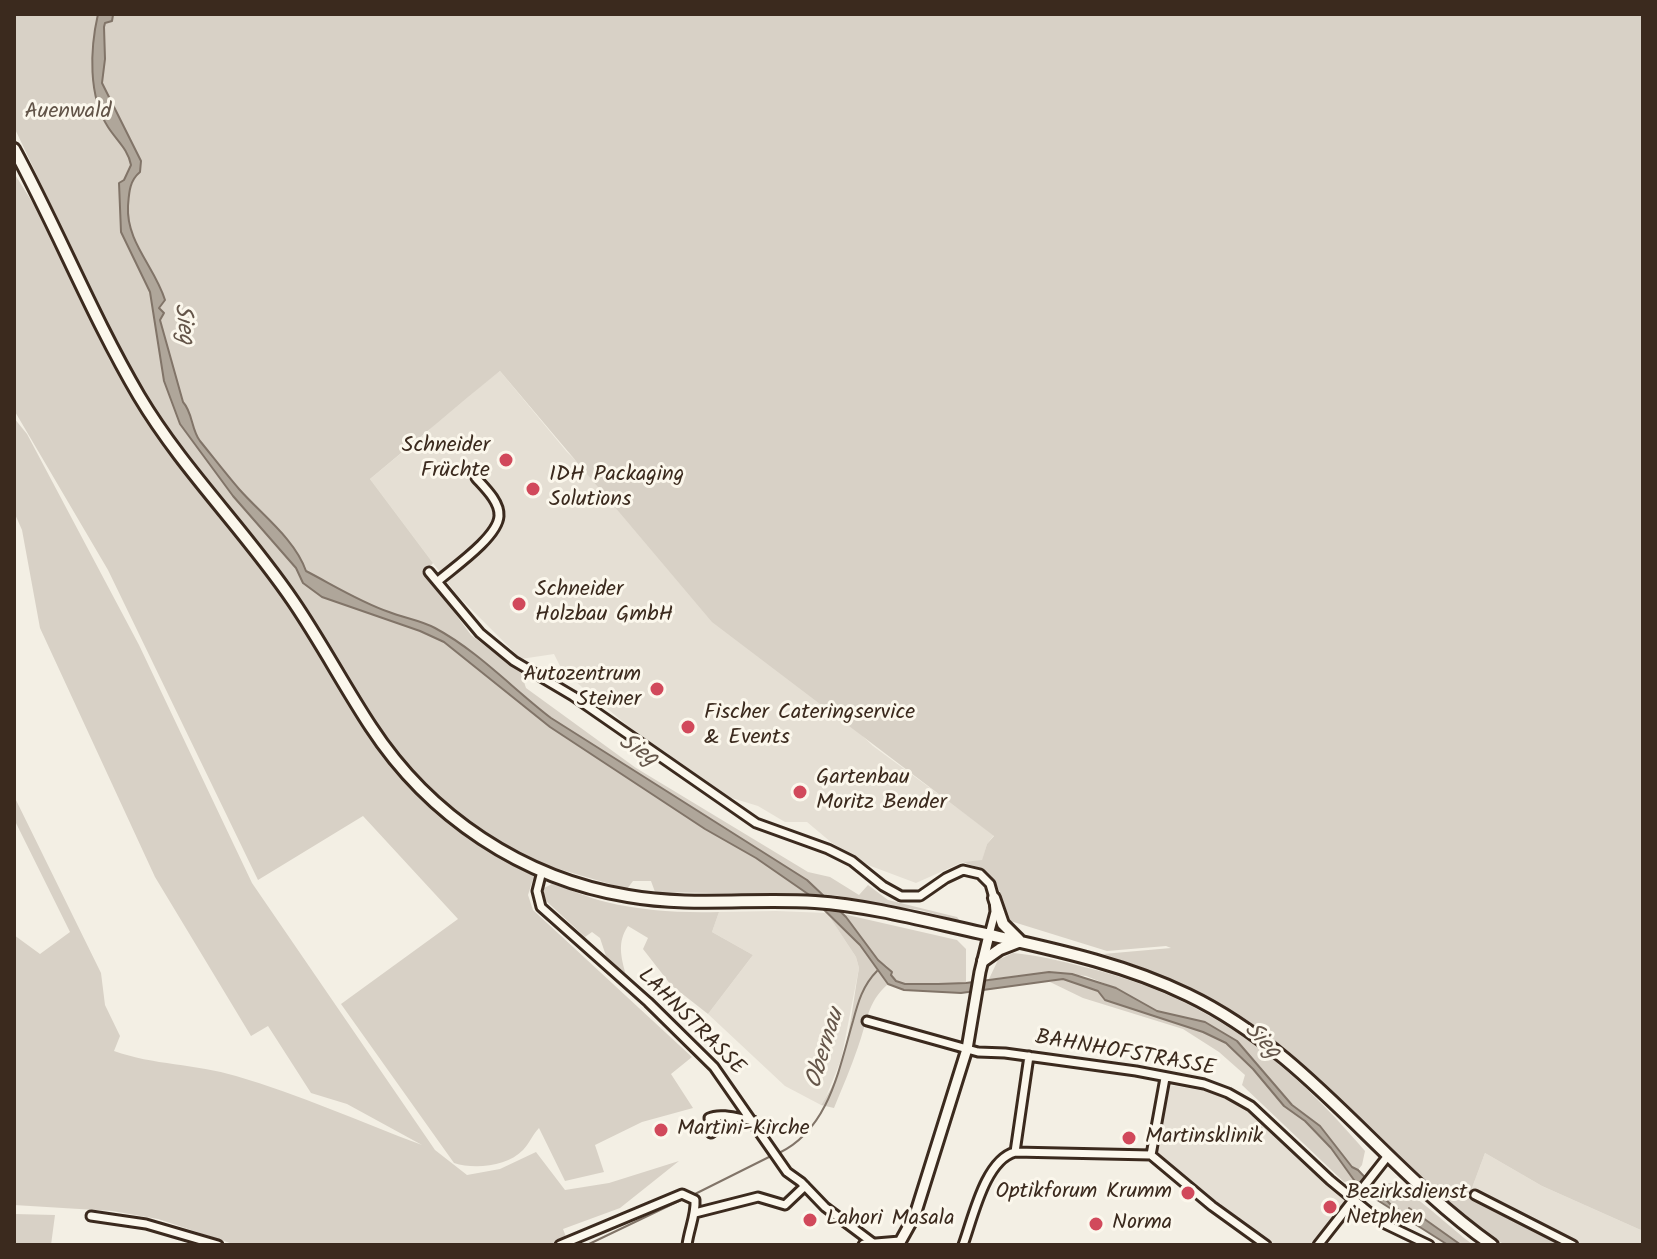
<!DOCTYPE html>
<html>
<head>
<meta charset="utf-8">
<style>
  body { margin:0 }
  #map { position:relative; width:1657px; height:1259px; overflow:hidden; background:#f3efe4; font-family:Kalam,sans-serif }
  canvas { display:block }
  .frame { position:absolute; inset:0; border:16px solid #3b2a1e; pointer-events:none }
</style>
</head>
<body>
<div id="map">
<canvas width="1657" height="1259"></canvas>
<div class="frame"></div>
</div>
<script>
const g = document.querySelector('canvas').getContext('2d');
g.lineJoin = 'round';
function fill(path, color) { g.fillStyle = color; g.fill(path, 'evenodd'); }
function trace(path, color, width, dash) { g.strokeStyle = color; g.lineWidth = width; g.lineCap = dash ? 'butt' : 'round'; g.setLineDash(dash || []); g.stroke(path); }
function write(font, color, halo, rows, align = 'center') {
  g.font = font + ' Kalam,sans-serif'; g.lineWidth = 6; g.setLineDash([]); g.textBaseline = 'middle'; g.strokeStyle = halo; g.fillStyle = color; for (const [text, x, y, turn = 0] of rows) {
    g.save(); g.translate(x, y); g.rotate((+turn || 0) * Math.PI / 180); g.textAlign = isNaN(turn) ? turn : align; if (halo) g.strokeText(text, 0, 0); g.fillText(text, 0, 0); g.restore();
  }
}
fill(new Path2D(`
  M500,371L567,452L873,746L994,835L987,844L982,861L963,862L916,883L868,865L832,843L807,822H785L758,806L722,795L642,738L562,670L554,654L521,659L457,595L370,479L428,431L440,417Z
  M776,911L827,913L856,957L859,968L841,1060L826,1097L821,1105L785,1086L708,1014L753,955L712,932L719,912Z
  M1169,1085L1212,1092L1236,1101L1358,1208L1325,1245H1274L1154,1154Z
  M1485,1153L1542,1186L1643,1231V1245H1556L1557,1242L1469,1196Z`), '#e5dfd4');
fill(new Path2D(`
  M14,14H1643V1231L1542,1186L1485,1153L1469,1196L1557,1242L1556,1245C1541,1245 1515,1250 1502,1243C1467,1225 1436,1193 1408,1166C1367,1125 1326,1083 1280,1046C1228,1003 1167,975 1103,954L1171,948L1166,946L1107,951L1007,920C1002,902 1000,878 982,869C976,866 969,865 963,862L982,860L987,844L994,836L712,622L500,371C456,406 414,443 370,479L433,563L425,573L471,635L521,673L526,688L636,768L808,872L830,877L859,895L868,885L888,900L957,917L960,921L920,910L863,902L862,900L834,895L655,892L651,881H633L627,889L538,863L528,895L533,910L692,1057L671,1074L693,1108L642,1122L595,1145L604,1172L565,1181L539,1128C532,1135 530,1143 523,1150C508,1166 475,1170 454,1163L341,1004L458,919L363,816L258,880L108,570L14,410V173L51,232L110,361L180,466L189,460L130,371L14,127Z
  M14,418L27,434L139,645L252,883L435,1150L467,1175L500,1169L536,1152L565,1190L609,1183L679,1161L620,1208L563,1229L569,1245H236L158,1219L112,1211L14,1205V935L40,954L70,932L14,819V796L101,973L105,1005L120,1036L114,1051C153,1065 196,1064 236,1076C299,1094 360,1122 422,1145L347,1104L311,1093L268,1026L251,1036L155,877L40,628L22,530L14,512Z
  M552,884C570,889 588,898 606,902C643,911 681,913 719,912L712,932L753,955L708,1014L671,985L643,949L648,938L628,926C617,942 621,957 626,975L606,956L600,938L592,932L585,937L544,899V888Z
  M827,913L831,914L859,944L888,984C867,1002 867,1023 858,1047C851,1068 842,1088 834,1108L821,1105C848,1068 851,1012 859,968L856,957Z
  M843,914L957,940L966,949V983L905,984L895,980L887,966L878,960Z
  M1013,953C1037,955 1061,961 1084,967C1205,996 1286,1058 1365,1151L1362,1165L1358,1170L1352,1167L1320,1126L1292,1105L1237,1041L1205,1022L1157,1011L1116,988L1086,976L1049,972L989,979L998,960Z
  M1063,979L1099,991L1106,1000L1203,1032L1226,1043L1253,1069L1284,1106L1305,1121L1331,1148L1354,1180L1344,1182L1242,1085L1245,1075L1219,1052L1183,1029L1083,998L1050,982Z
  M1389,1183C1406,1184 1454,1232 1474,1245H1461L1421,1216L1417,1217L1421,1223L1392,1206L1377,1191Z
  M14,1214L55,1215L51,1245H14Z`), '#d8d1c6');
const water = new Path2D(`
  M98,14L113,15L112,21L105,23L104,27L105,59L102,83L141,161L140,172C129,181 129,194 128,206C126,242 155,267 165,300L159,308L164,313L160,320L183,402C193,413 191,429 200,441C213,457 226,474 239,489C261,514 295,539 306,571C333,585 360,602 389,612C404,618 420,620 435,628C478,651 513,689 551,718L807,880L846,917L878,960L892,972L891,975L896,981L905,984H938L966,983L1049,972L1072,974L1116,988L1157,1011L1205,1022L1237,1041L1292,1105L1320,1126L1352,1167L1358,1170L1392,1206L1421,1223L1409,1208L1461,1245H1448L1374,1198L1354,1180L1331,1148L1305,1121L1284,1106L1253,1069L1226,1043L1203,1032L1105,1000L1098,991L1063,979L961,993L904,990L888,984L860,945L808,894L756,858L705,829L550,727L444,642L420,631L322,597L303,583L296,568L233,496L180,424L164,381L150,292L121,232L119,183L124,180L131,165C128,149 117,141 108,127C88,96 90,49 98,14Z`);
fill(water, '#afa69a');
trace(water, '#817468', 2);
trace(new Path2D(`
  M779,1153C829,1129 839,1069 853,1021C858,1002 863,985 877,971
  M693,1195L773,1155
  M587,1245L683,1199`), '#817468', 2);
const minor = new Path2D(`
  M429,572L480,633L514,661L573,696L756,823L828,849L852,861L883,886L901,896H920L946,878L963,870L980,874L990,884L994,898L995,912L989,935
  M438,581C453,568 498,537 499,516C500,502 485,488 476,478
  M542,871L537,891L541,907L648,1002L714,1067L787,1172L801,1182L825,1207L873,1243
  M867,1021L978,1052L1005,1053L1136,1071L1204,1084L1228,1093L1251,1106L1330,1180L1381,1222L1429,1245
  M732,1117L711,1133L709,1118C721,1112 740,1119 753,1121
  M1015,1152L1029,1056
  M1151,1155L1165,1078
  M1475,1195L1573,1245
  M695,1213L758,1197L785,1205L805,1186
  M91,1216L146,1224L218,1245
  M560,1245L682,1194L695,1200C696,1215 689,1229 687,1245
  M963,1245C973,1218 985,1160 1015,1152L1151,1155L1212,1206L1266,1245
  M1318,1245L1387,1157`);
const tertiary = new Path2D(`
  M864,1245L900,1242L915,1215L967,1049L980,972L989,935`);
const secondary = new Path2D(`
  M14,149C58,230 92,316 139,396C183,470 245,530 293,601C321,642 344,686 371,727C429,816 523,879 628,896C690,907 753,898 815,902C871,906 926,921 981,933C1052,949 1122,963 1188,995C1309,1053 1384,1169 1492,1245
  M994,898L1003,924L1019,940
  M983,961L1000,949L1018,942`);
trace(minor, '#3b2a1e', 13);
trace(tertiary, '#3b2a1e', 15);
trace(secondary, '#3b2a1e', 16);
trace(minor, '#fbf7ec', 7);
trace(tertiary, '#fbf7ec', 9);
trace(secondary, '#fbf7ec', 10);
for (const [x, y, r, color] of [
  [506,460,8,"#d1495b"],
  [533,489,8,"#d1495b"],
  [519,604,8,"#d1495b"],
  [657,689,8,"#d1495b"],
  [688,727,8,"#d1495b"],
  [800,792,8,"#d1495b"],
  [661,1130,8,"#d1495b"],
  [1129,1138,8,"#d1495b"],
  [1188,1193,8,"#d1495b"],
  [1330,1207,8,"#d1495b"],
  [810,1220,8,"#d1495b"],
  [1096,1224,8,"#d1495b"]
]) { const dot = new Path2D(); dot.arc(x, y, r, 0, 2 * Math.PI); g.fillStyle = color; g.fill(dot); trace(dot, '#fbf7ec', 3); }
write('22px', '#625448', '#fbf7ec', [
  ["Auenwald",68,113]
]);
write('22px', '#3b2a1e', '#fbf7ec', [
  ["Schneider",490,447,"right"],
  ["Früchte",490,472,"right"],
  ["IDH Packaging",549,476],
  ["Solutions",549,501],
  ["Schneider",535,591],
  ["Holzbau GmbH",535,616],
  ["Autozentrum",641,676,"right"],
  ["Steiner",641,701,"right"],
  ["Fischer Cateringservice",704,714],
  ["& Events",704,739],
  ["Gartenbau",816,779],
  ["Moritz Bender",816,804],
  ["Martini-Kirche",677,1130],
  ["Martinsklinik",1145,1138],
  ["Optikforum Krumm",1172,1193,"right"],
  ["Bezirksdienst",1346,1194],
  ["Netphen",1346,1219],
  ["Lahori Masala",826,1220],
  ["Norma",1112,1224]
], 'left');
write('22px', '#3b2a1e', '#fbf7ec', [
  ["LAHNSTRASSE",690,1023,45],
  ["BAHNHOFSTRASSE",1125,1055,10]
]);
write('italic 24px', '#645549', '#fbf7ec', [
  ["Sieg",182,324,83],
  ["Sieg",637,752,32],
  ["Sieg",1261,1042,46],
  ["Obernau",827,1049,-73]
]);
</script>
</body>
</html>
